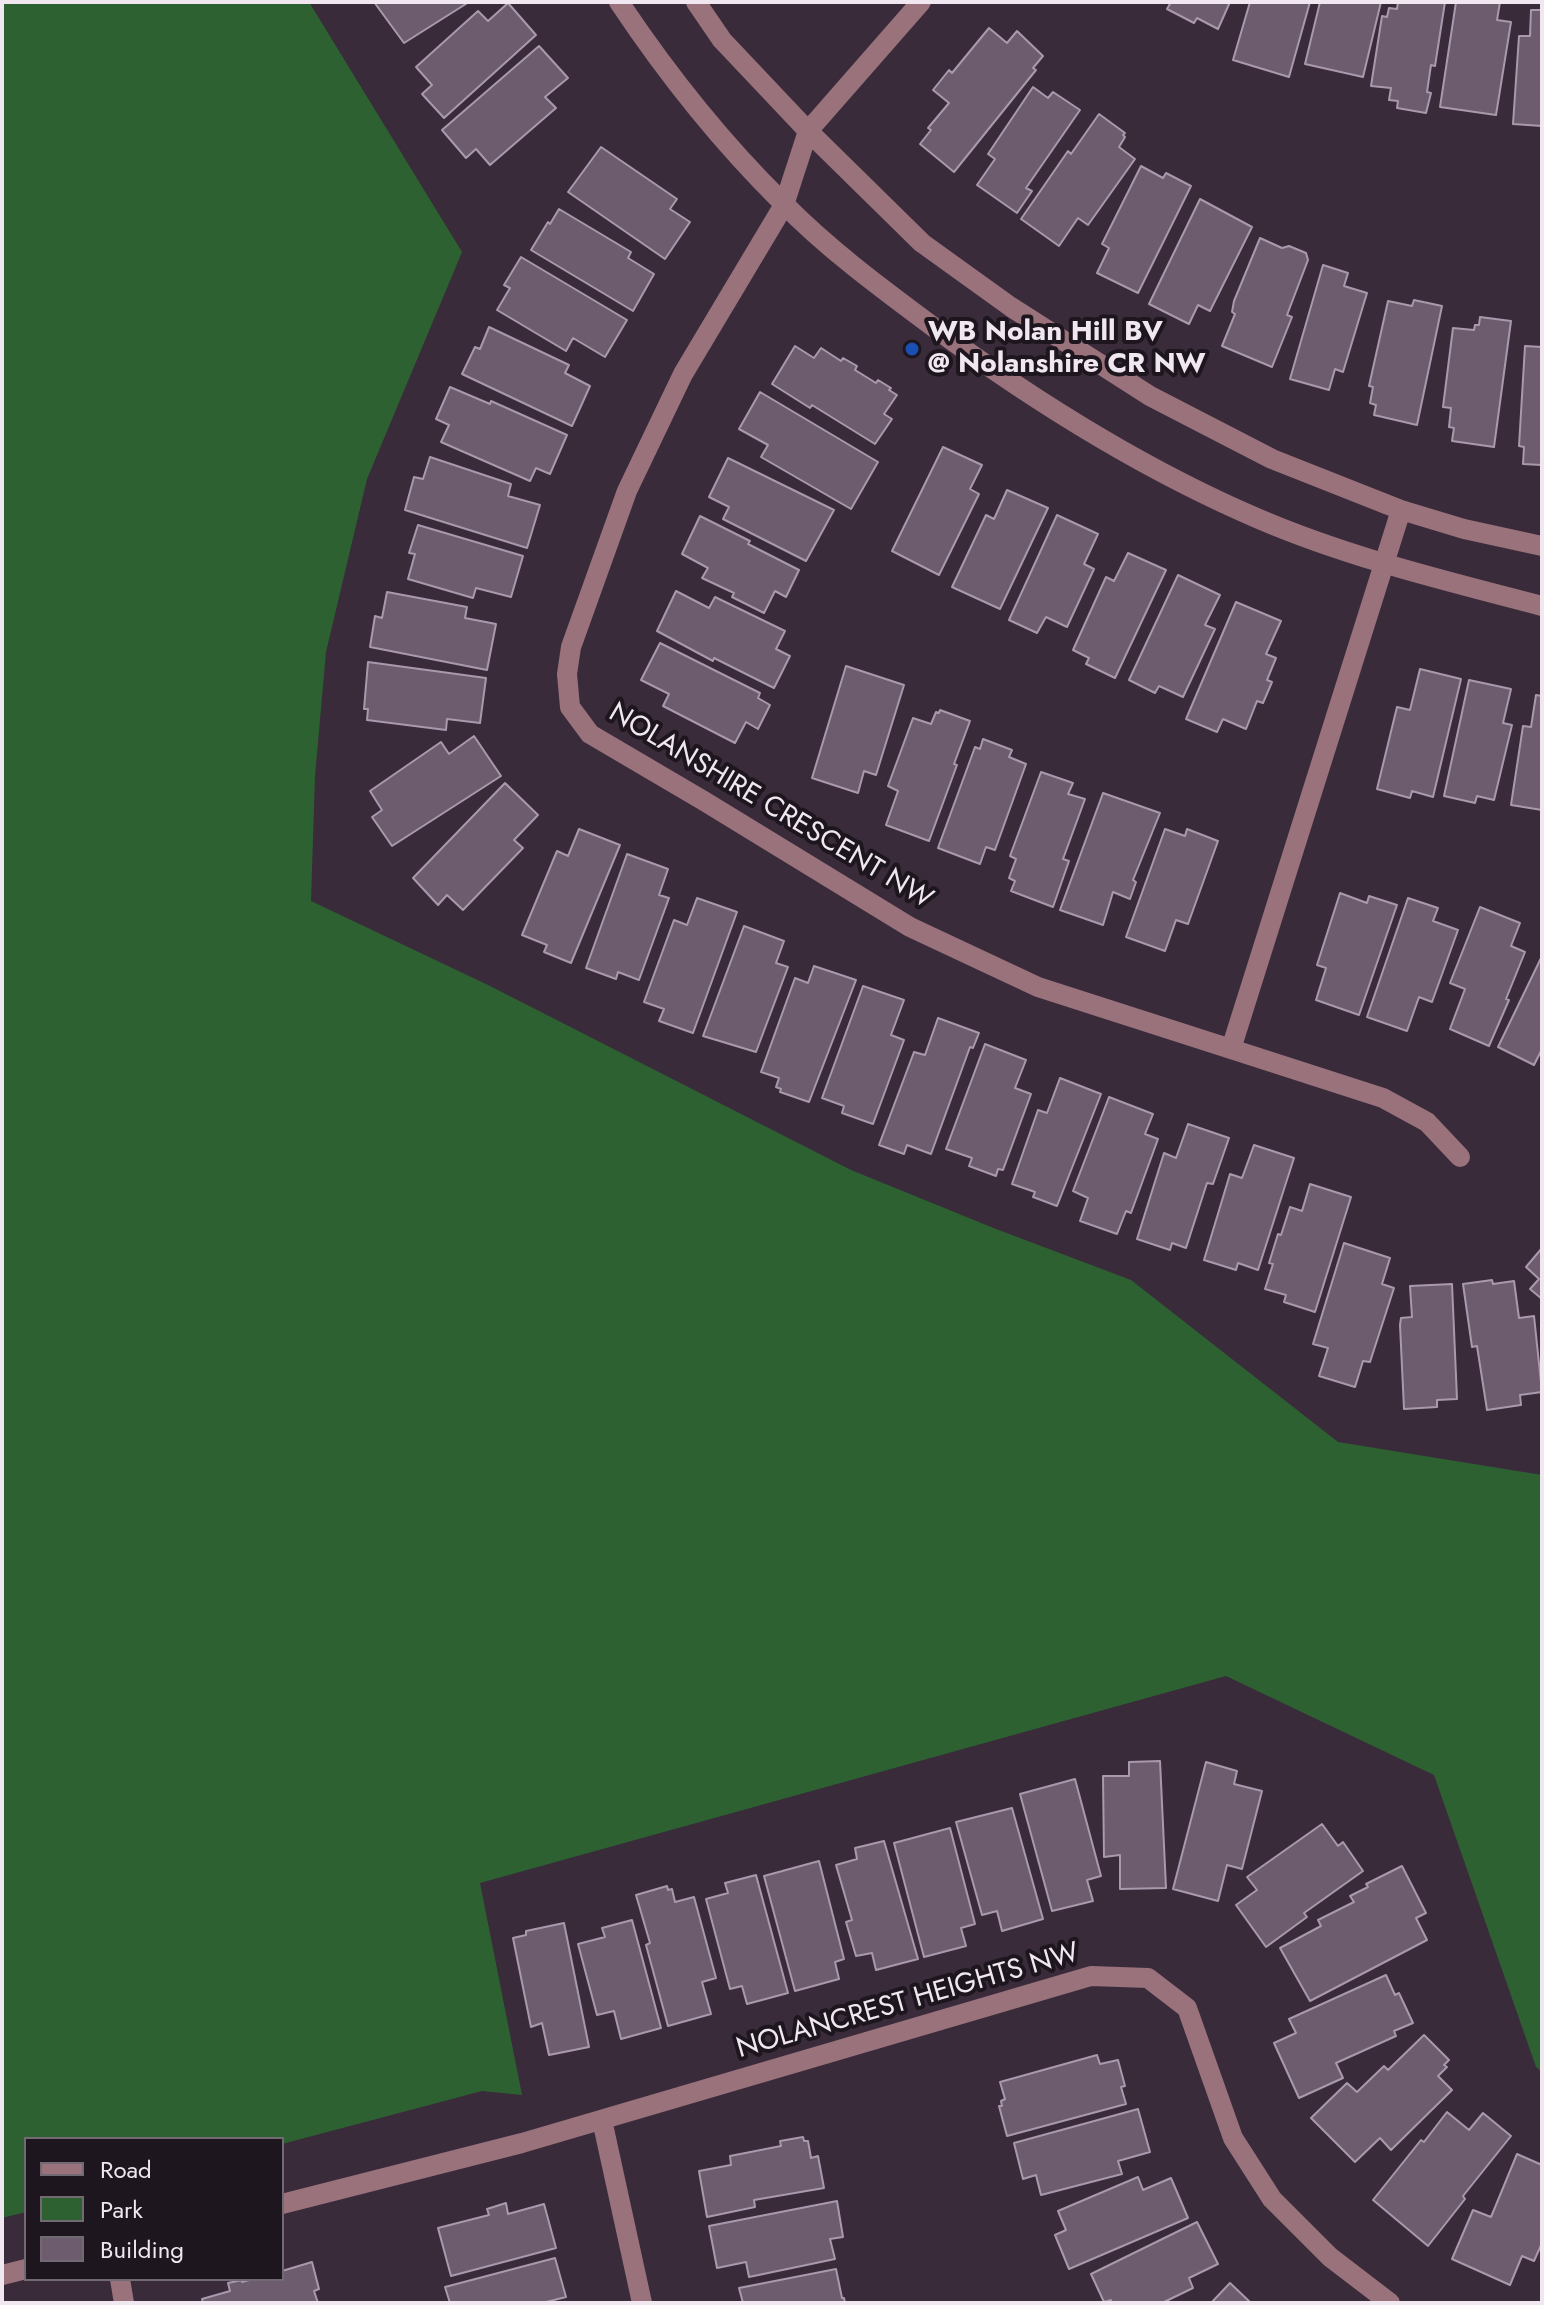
<!DOCTYPE html>
<html>
<head>
<meta charset="utf-8">
<style>
  body { margin:0 }
  #map { position:relative; width:1544px; height:2305px; overflow:hidden; background:#3a2b3b; font-family:Jost,sans-serif }
  canvas { display:block }
  .frame { position:absolute; inset:0; border:4px solid #f0e7f1; pointer-events:none }
  .legend { position:absolute; left:24px; top:2137px; width:260px; height:144px; box-sizing:border-box; background:#1d161e; border:2px solid #716a72; margin:0; padding:10px 14px; list-style:none; font-size:24px; color:#f0e7f1 }
  .legend li { display:flex; align-items:center; gap:16px; height:40px }
  .legend b { width:40px; border:2px solid #716a72 }
</style>
</head>
<body>
<div id="map">
<canvas width="1544" height="2305"></canvas>
<div class="frame"></div>
<ul class="legend">
<li><b style="height:10px;background:#9a727c"></b>Road</li>
<li><b style="height:22px;background:#2d6132"></b>Park</li>
<li><b style="height:22px;background:#6c5c6e"></b>Building</li>
</ul>
</div>
<script>
const g = document.querySelector('canvas').getContext('2d');
g.lineJoin = 'round';
function fill(path, color) { g.fillStyle = color; g.fill(path, 'evenodd'); }
function trace(path, color, width, dash) { g.strokeStyle = color; g.lineWidth = width; g.lineCap = dash ? 'butt' : 'round'; g.setLineDash(dash || []); g.stroke(path); }
function write(font, color, halo, rows, align = 'center') {
  g.font = font + ' Jost,sans-serif'; g.lineWidth = 8; g.setLineDash([]); g.textBaseline = 'middle'; g.strokeStyle = halo; g.fillStyle = color; for (const [text, x, y, turn = 0] of rows) {
    g.save(); g.translate(x, y); g.rotate((+turn || 0) * Math.PI / 180); g.textAlign = isNaN(turn) ? turn : align; if (halo) g.strokeText(text, 0, 0); g.fillText(text, 0, 0); g.restore();
  }
}
fill(new Path2D(`
  M2,2H309L462,252L367,479L326,652L315,776L311,901L488,985L851,1170L996,1229L1131,1280L1338,1442L1542,1475V2072L1536,2067L1434,1775L1226,1676L480,1883L522,2095L482,2091L282,2144V2139H26V2212L2,2218Z`), '#2d6132');
const building = new Path2D(`
  M374,2H469L404,43Z
  M1171,2H1230L1218,29L1197,18L1194,23L1167,9Z
  M1250,2H1310L1289,77L1233,60Z
  M1320,2H1381L1363,77L1305,64Z
  M1398,2H1445L1435,66L1431,65L1427,92L1431,93L1426,113L1397,108L1398,101L1389,100L1391,88L1371,86L1382,16L1387,17L1389,8L1397,9Z
  M1456,2H1500L1497,20L1511,22L1496,115L1440,107Z
  M508,3L536,35L444,118L422,94L432,85L416,67L478,11L488,21Z
  M1531,10H1542V126L1513,124L1519,36H1530Z
  M989,28L1007,43L1017,31L1043,56L1033,68L1036,70L954,172L920,144L931,130L928,128L949,103L933,90L949,70L952,73Z
  M539,46L568,78L545,97L556,108L490,165L476,149L466,158L442,130Z
  M1033,87L1048,98L1053,92L1080,110L1026,188L1032,191L1017,213L977,185L995,159L988,154Z
  M1099,114L1125,133L1123,135L1125,137L1119,147L1135,159L1088,225L1078,218L1059,246L1021,219L1068,151L1071,154Z
  M601,147L677,199L670,209L690,222L665,259L568,192Z
  M1141,166L1163,178L1166,173L1191,186L1138,293L1097,273L1109,248L1102,244Z
  M1200,199L1252,227L1210,311L1198,305L1189,324L1149,304Z
  M559,209L631,252L628,258L654,274L633,311L531,250L548,222L550,224Z
  M1260,238L1282,248L1289,246L1306,253L1308,260L1287,315L1292,317L1272,367L1222,346L1235,314L1232,312L1234,301Z
  M521,257L627,320L605,357L573,338L566,351L497,310L510,288L504,285Z
  M1323,265L1348,273L1344,286L1367,293L1343,372L1335,369L1329,390L1290,379Z
  M1414,300L1442,306L1417,425L1374,415L1376,405L1370,403L1373,387L1369,386L1388,301L1412,306Z
  M1480,317L1511,321L1494,447L1452,441L1454,428L1449,427L1451,408L1443,407L1453,328L1474,330L1475,325H1479Z
  M489,327L569,365L565,373L590,386L572,426L462,374L475,347L480,349Z
  M795,346L814,358L821,348L841,361L843,358L857,366L855,370L876,383L878,380L891,388L889,390L897,395L884,414L892,419L875,444L812,405L810,408L772,384Z
  M1525,346L1542,347V465L1523,464L1524,447L1519,446Z
  M450,387L490,404L491,401L567,435L550,474L536,468L530,481L441,442L449,425L436,419Z
  M760,392L878,462L851,509L761,457L768,445L739,429Z
  M943,447L982,465L970,489L979,494L939,575L892,551Z
  M430,457L511,484L508,496L540,505L527,548L405,510L414,477L423,479Z
  M728,458L834,510L806,561L723,519L729,507L709,497Z
  M1007,490L1048,508L1000,609L952,587L986,515L994,519Z
  M1057,515L1098,534L1084,564L1094,569L1067,627L1046,617L1037,633L1009,620Z
  M700,516L750,541L748,544L799,570L786,597L775,591L764,613L732,597L734,593L702,578L708,568L682,554Z
  M418,525L523,556L511,597L476,588L473,598L408,579L415,554L409,553Z
  M1128,553L1166,570L1115,678L1086,664L1089,658L1073,650L1106,577L1114,581Z
  M1178,575L1220,595L1205,625L1215,629L1183,697L1159,686L1155,693L1129,680Z
  M676,591L709,608L715,597L785,631L776,649L790,656L774,688L714,658L713,661L657,631Z
  M387,592L467,607L465,618L496,624L487,670L370,647L375,616L382,618Z
  M1236,602L1281,621L1266,654L1276,658L1267,680L1272,682L1263,703L1257,701L1246,729L1223,719L1217,732L1186,719Z
  M660,643L760,693L758,698L770,705L758,729L746,722L735,743L663,706L669,694L641,680Z
  M368,662L486,678L480,723L447,719L446,730L367,720L368,709H364Z
  M846,666L904,685L876,775L864,771L858,793L812,778Z
  M1420,669L1461,679L1433,797L1412,791L1410,798L1377,789L1397,707L1410,710Z
  M1469,680L1511,689L1503,723L1512,725L1494,800L1477,796L1475,803L1444,796Z
  M1536,695L1542,696V810L1511,805L1523,726L1531,727Z
  M940,710L970,721L954,764L957,765L929,841L886,825L898,791L888,786L913,718L931,724L936,712L939,713Z
  M474,736L501,776L392,846L372,817L382,810L370,791L441,742L449,754Z
  M983,739L1012,750L1009,757L1026,764L995,850L986,847L980,864L938,848L975,747L980,749Z
  M1041,772L1073,783L1068,794L1085,799L1063,859L1069,861L1053,907L1011,891L1015,881L1009,878L1016,859L1010,856Z
  M505,783L538,815L514,840L523,848L463,910L447,895L438,905L413,878Z
  M1103,793L1160,813L1133,880L1136,882L1130,899L1113,892L1103,925L1060,910Z
  M579,829L620,845L571,963L544,952L547,945L522,935L557,851L568,856Z
  M1165,829L1185,836L1187,829L1218,841L1188,924L1176,920L1165,951L1126,937Z
  M627,854L668,869L659,895L669,898L639,980L618,972L616,979L586,968Z
  M1340,893L1367,903L1369,896L1397,905L1359,1015L1316,1000L1326,968L1317,965Z
  M697,898L737,912L693,1033L659,1021L664,1009L644,1002L674,920L687,925Z
  M1408,898L1438,908L1433,921L1458,930L1432,1002L1419,997L1407,1031L1367,1017Z
  M1480,907L1520,923L1511,946L1525,952L1506,999L1509,1000L1489,1046L1450,1029L1465,989L1450,983Z
  M744,926L784,941L776,963L788,967L756,1052L703,1036Z
  M1542,956V1049L1534,1065L1498,1047Z
  M814,966L856,980L809,1102L780,1092L781,1089L776,1087L779,1078L761,1072L795,978L808,983Z
  M863,986L904,1000L891,1035L904,1040L873,1124L842,1113L844,1106L822,1098Z
  M938,1018L979,1033L973,1048L970,1047L931,1154L907,1145L904,1154L879,1145L914,1052L925,1055Z
  M985,1044L1026,1060L1015,1088L1031,1094L1003,1170L998,1169L996,1176L969,1166L972,1158L946,1149Z
  M1060,1078L1101,1094L1057,1206L1033,1197L1035,1192L1012,1184L1038,1110L1047,1113Z
  M1109,1097L1153,1114L1145,1134L1158,1139L1131,1213L1126,1211L1117,1234L1080,1221L1088,1198L1073,1191Z
  M1188,1124L1229,1138L1213,1184L1207,1183L1186,1248L1172,1243L1170,1250L1137,1239L1164,1153L1176,1158Z
  M1254,1145L1294,1158L1258,1270L1238,1263L1236,1270L1204,1260L1230,1174L1242,1178Z
  M1310,1184L1351,1197L1315,1312L1284,1302L1286,1295L1265,1289L1273,1264L1269,1263L1278,1234L1281,1235L1290,1207L1302,1211Z
  M1344,1243L1390,1258L1382,1284L1394,1288L1370,1362L1363,1361L1355,1387L1319,1376L1328,1348L1313,1344Z
  M1542,1248V1299L1530,1289L1539,1279L1526,1267Z
  M1492,1280L1493,1284L1514,1281L1519,1318L1534,1316L1542,1392L1520,1395L1521,1405L1487,1410L1477,1346L1472,1347L1463,1284Z
  M1452,1284L1457,1399L1437,1400V1407L1404,1409L1400,1325L1401,1318L1412,1317L1410,1286Z
  M1160,1761L1166,1888L1120,1889V1855L1104,1857L1103,1776H1129V1762Z
  M1206,1762L1237,1771L1234,1784L1262,1791L1242,1869L1227,1865L1218,1901L1173,1889Z
  M1075,1779L1101,1876L1087,1880L1093,1901L1052,1911L1020,1794Z
  M1012,1808L1043,1919L1002,1931L997,1911L982,1915L956,1822Z
  M1322,1824L1338,1846L1343,1842L1363,1871L1304,1913L1307,1917L1266,1947L1236,1905L1257,1890L1247,1877Z
  M950,1828L975,1924L961,1928L966,1946L924,1957L894,1843Z
  M884,1841L918,1959L876,1970L872,1953L856,1956L846,1922L852,1920L836,1865L857,1859L855,1848Z
  M819,1861L844,1959L835,1962L839,1979L795,1991L764,1876Z
  M1402,1866L1426,1913L1416,1918L1427,1940L1310,2001L1280,1948L1321,1926L1318,1920L1354,1902L1350,1896L1368,1887L1366,1884Z
  M756,1875L788,1993L747,2004L742,1986L730,1989L706,1899L728,1893L725,1883Z
  M667,1886L668,1890L672,1889L675,1902L694,1897L716,1978L702,1982L711,2014L668,2026L646,1945L650,1943L636,1895Z
  M632,1920L661,2028L621,2039L614,2011L597,2015L578,1944L605,1937L602,1928Z
  M564,1923L589,2047L549,2055L542,2023L531,2027L513,1938L526,1935V1931Z
  M1386,1975L1395,1995L1399,1993L1413,2023L1394,2031L1396,2036L1336,2063L1343,2078L1299,2098L1274,2043L1296,2033L1289,2019Z
  M1424,2035L1449,2060L1444,2065L1447,2067L1438,2076L1452,2090L1391,2150L1380,2138L1355,2162L1311,2118L1347,2083L1357,2092L1384,2066L1388,2070Z
  M1097,2055L1100,2064L1118,2060L1125,2086L1121,2087L1126,2104L1007,2136L999,2106H1002L1001,2101L1005,2099L1000,2082Z
  M1138,2109L1150,2152L1118,2161L1122,2174L1041,2195L1036,2175L1023,2179L1014,2143Z
  M1447,2112L1469,2130L1483,2113L1511,2136L1463,2196L1465,2199L1428,2246L1373,2200L1421,2140L1424,2142Z
  M803,2137L804,2141H808L811,2158L818,2156L824,2188L754,2200L755,2207L707,2217L699,2171L731,2165L730,2156L781,2146L780,2141Z
  M1517,2154L1542,2165V2243L1534,2261L1522,2256L1510,2285L1452,2259L1473,2210L1491,2217Z
  M1138,2177L1143,2190L1171,2178L1188,2218L1069,2269L1055,2235L1066,2230L1058,2211Z
  M837,2201L843,2237L830,2239L835,2259L749,2277L746,2262L717,2268L709,2226Z
  M506,2203L508,2214L544,2204L556,2248L451,2276L438,2228L489,2215L487,2209Z
  M1197,2222L1218,2264L1189,2278L1193,2288L1162,2303H1112L1111,2300L1104,2302L1091,2274Z
  M555,2258L566,2297L542,2303H450L445,2287Z
  M312,2262L319,2289L314,2291L318,2303H203L202,2299L230,2291L228,2283L242,2280V2282L253,2279H282V2271Z
  M836,2269L842,2298H844L845,2303H743L739,2288Z
  M1230,2283L1251,2303H1211Z`);
fill(building, '#6c5c6e');
trace(building, '#aa98ac', 2);
trace(new Path2D(`
  M619,2C667,74 721,142 783,203C828,249 881,288 932,326C1034,401 1142,469 1259,519C1350,558 1447,581 1542,606
  M696,2L722,40L808,131L922,243L1011,307L1150,396L1272,459L1401,510L1464,529L1542,546
  M921,2L808,131L784,205L683,374L627,491L571,647L567,674L570,707L590,734L704,801L910,927L1038,987L1231,1049L1401,510
  M1231,1049L1383,1098L1427,1122L1460,1157
  M602,2120L642,2303
  M282,2204L522,2143L1091,1976L1148,1978L1187,2008L1233,2138L1272,2199L1330,2257L1390,2303
  M2,2275L26,2269
  M120,2279L124,2303`), '#9a727c', 20);
for (const [x, y, r, color] of [
  [912,349,8,"#1a4fb4"]
]) { const dot = new Path2D(); dot.arc(x, y, r, 0, 2 * Math.PI); g.fillStyle = color; g.fill(dot); trace(dot, '#1d161e', 3); }
write('bold 28px', '#f0e7f1', '#1d161e', [
  ["WB Nolan Hill BV",928,333],
  ["@ Nolanshire CR NW",928,365]
], 'left');
write('28px', '#f0e7f1', '#1d161e', [
  ["NOLANSHIRE CRESCENT NW",770,807,31],
  ["NOLANCREST HEIGHTS NW",908,2002,-16]
]);
</script>
</body>
</html>
